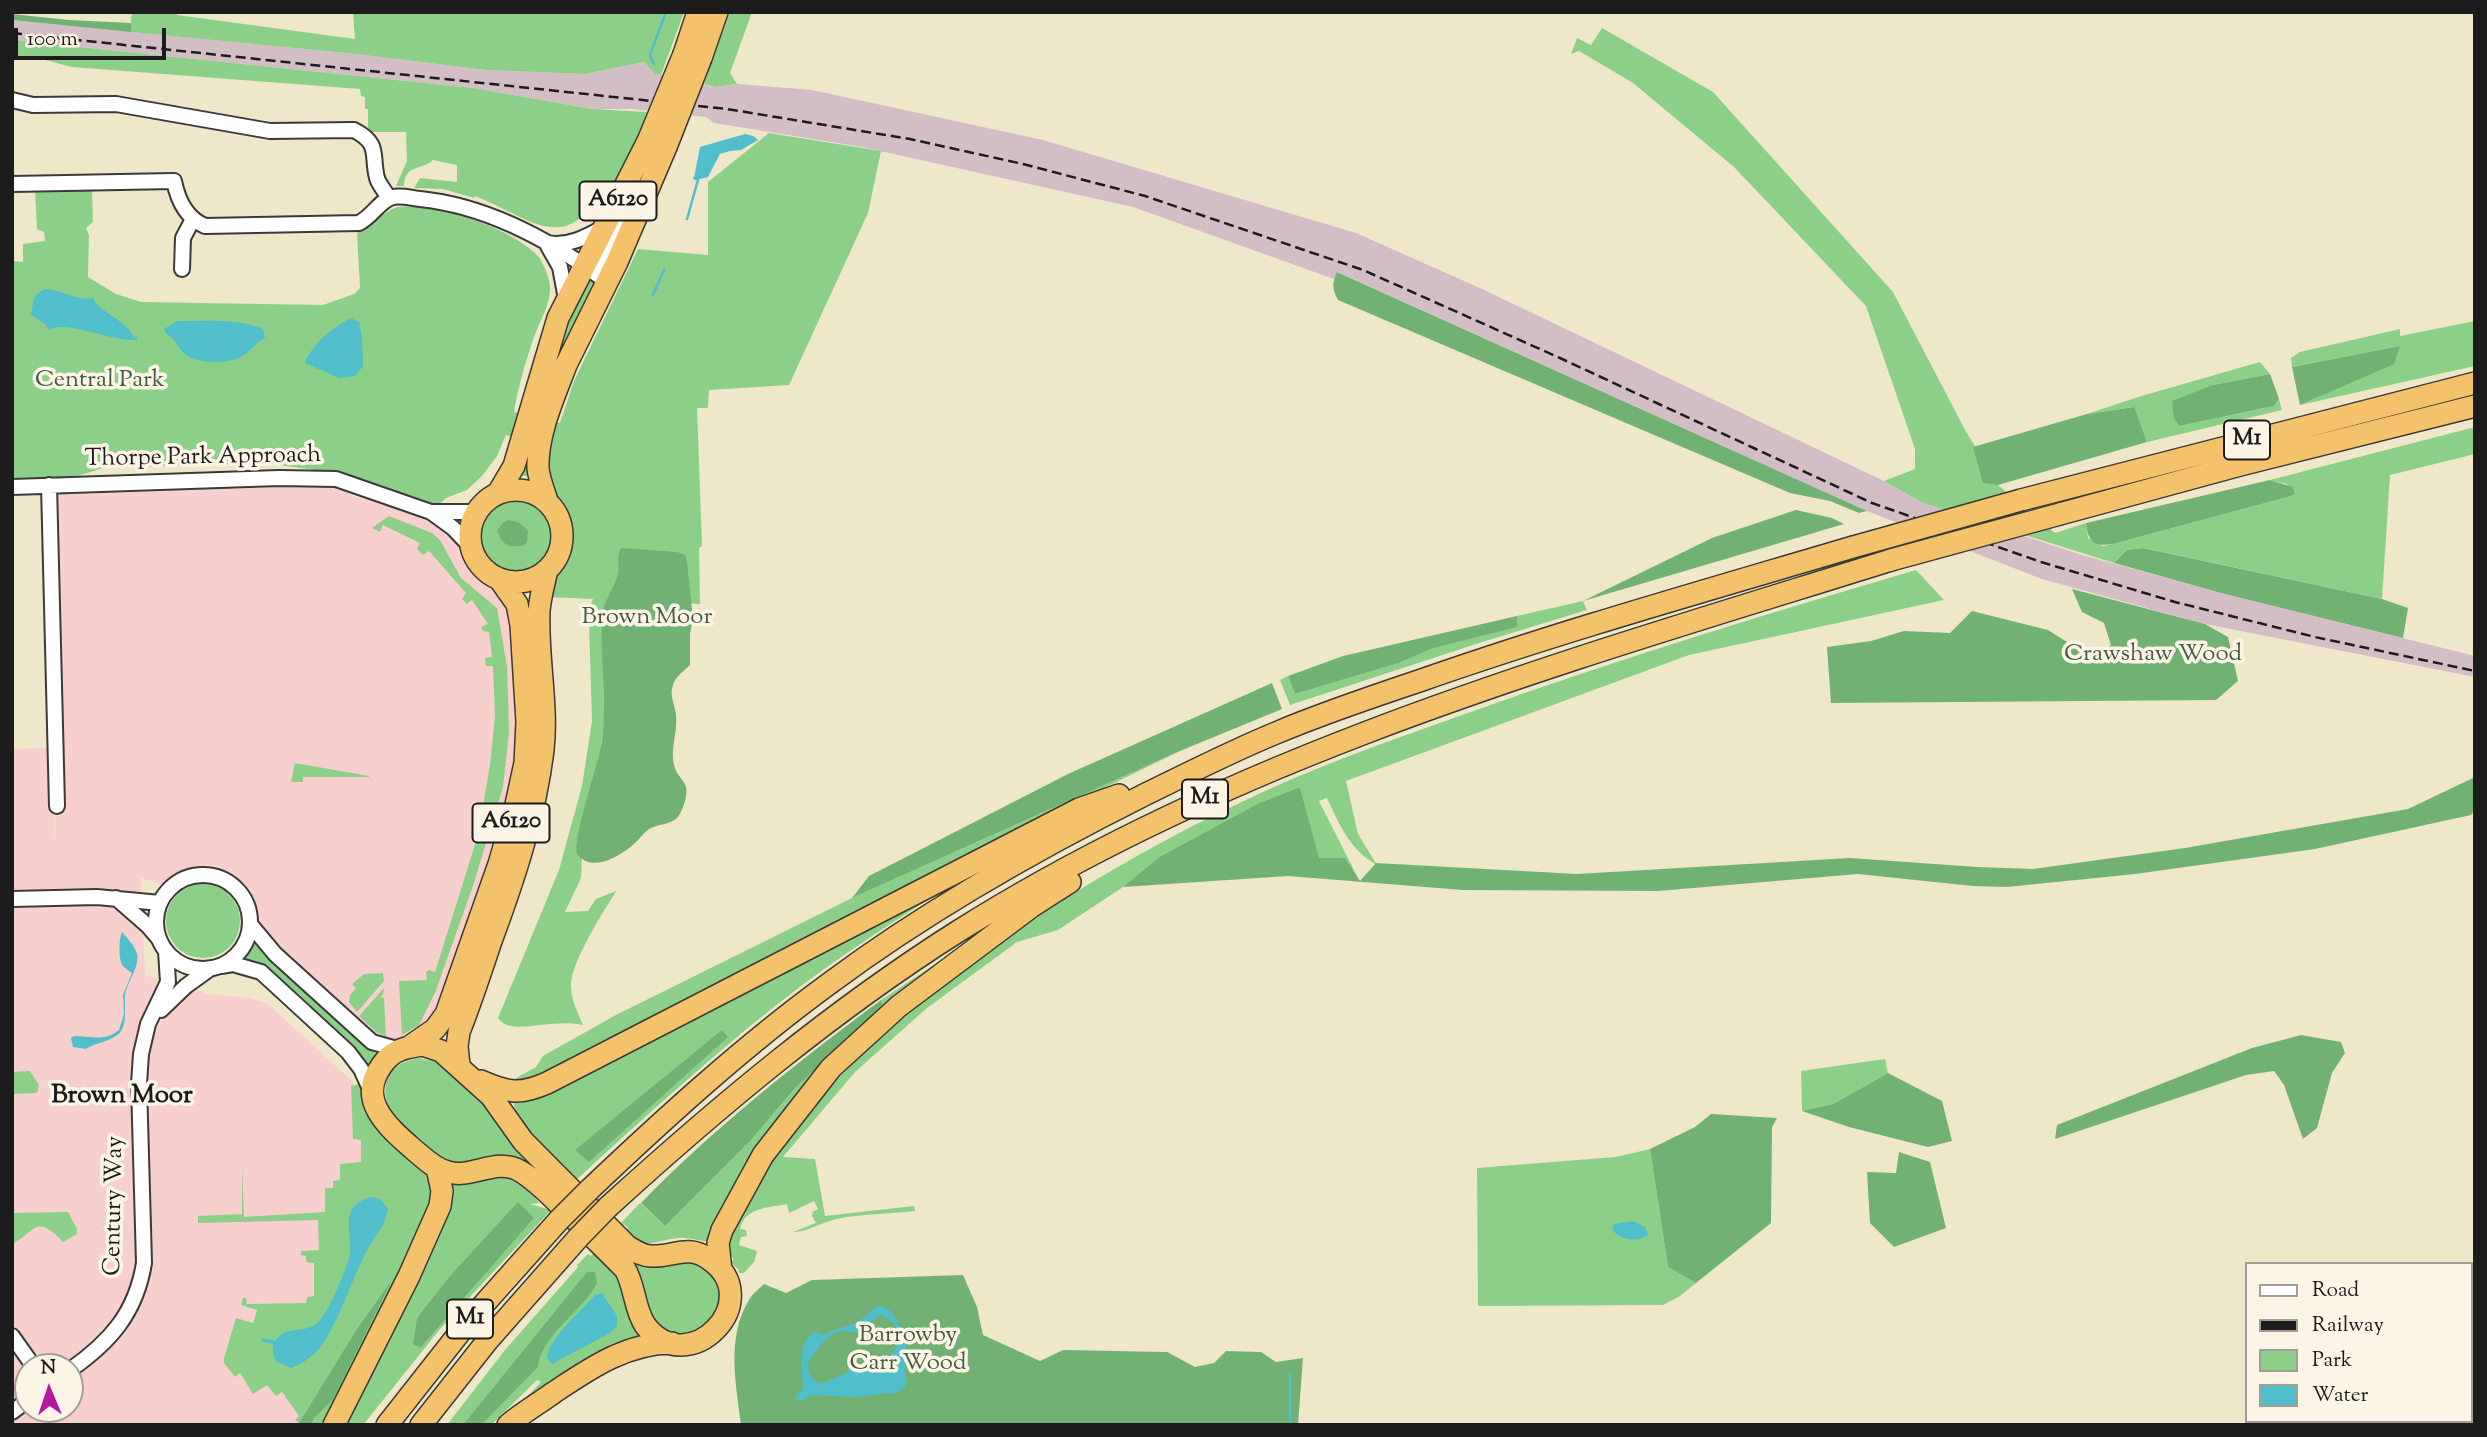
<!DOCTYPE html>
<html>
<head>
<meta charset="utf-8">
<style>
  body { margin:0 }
  #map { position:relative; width:2487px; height:1437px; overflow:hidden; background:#efe7ca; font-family:"Sorts Mill Goudy",serif }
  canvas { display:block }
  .frame { position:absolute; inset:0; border:14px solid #1c1c1c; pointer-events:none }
  .legend { position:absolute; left:2245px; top:1262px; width:228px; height:161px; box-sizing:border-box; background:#fcf5e5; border:2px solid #a29e95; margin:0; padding:9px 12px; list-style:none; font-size:21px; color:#1c1c1c }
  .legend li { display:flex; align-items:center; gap:14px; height:35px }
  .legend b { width:35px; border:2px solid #a29e95 }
  .north { position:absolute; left:14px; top:1353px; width:70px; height:70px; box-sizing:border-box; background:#fcf5e5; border:2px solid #a29e95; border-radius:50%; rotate:358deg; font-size:19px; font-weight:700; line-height:28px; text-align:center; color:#1c1c1c }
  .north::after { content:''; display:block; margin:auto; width:24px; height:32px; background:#b5179e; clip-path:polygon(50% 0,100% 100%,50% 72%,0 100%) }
  .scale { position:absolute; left:14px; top:28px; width:152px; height:32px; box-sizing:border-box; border:4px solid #1c1c1c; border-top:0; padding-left:9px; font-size:21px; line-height:24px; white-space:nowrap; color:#1c1c1c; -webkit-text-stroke:5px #fcf5e5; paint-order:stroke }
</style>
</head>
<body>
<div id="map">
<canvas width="2487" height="1437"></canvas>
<div class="frame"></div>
<ul class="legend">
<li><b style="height:9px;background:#fff"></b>Road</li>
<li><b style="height:9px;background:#1c1c1c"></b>Railway</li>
<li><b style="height:19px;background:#8ccf88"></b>Park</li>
<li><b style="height:19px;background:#51becb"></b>Water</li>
</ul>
<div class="north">N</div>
<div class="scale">100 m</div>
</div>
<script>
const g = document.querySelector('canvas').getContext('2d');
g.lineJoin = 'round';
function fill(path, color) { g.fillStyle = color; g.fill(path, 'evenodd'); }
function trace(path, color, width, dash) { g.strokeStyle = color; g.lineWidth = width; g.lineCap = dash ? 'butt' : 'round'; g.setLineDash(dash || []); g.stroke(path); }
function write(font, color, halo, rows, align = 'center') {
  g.font = font + ' "Sorts Mill Goudy",serif'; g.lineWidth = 7; g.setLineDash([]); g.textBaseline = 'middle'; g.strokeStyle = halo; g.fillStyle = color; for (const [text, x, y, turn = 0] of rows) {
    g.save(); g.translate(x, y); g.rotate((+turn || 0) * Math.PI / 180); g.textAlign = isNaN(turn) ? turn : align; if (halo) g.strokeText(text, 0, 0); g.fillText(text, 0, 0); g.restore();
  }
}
fill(new Path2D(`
  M159,482L343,486L351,496L377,501L405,512L411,504L470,546L477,562L488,573L500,580L509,591L525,763L435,1029L383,1046L250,924L247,905L238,891L229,883L218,877L197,875L185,878L172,887L141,878L145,975L209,994L250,998L268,1004L353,1082L361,1113L379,1144L329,1256L312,1306L257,1316L246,1328L310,1405L298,1425H12V749L51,748L55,847L56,495L61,489ZM28,1367H70V1409H28Z`), '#f7d0ce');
fill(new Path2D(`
  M12,20L356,54L486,70L585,74L644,62L655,74L716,87L737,84L812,90L1043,140L1356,233L1482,289L1884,481L1923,503L2082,555L2221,593L2475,656V677L2205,624L2042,579L1867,511L1338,272L1334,279L1133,207L862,147L714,123L706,117L631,109H594L473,88L12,40Z`), '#d2bec4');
fill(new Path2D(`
  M134,12H176L177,15L355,39L353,12H684L661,75L655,74L644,62L585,74L486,70L356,54L131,32V16Z
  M730,12H752L730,73L737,84L716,87L704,84Z
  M1602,28L1713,92L1893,292L1964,428L1998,485L2055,533L2086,523L2088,538L2103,546L2113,544L2295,495L2287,484L2270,480L2475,427V454L2390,475L2382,599L2144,548L2127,550L2114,563L1923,503L1884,481L1915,469V449L1866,306L1734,167L1633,83L1579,51L1571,54L1577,38L1591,45Z
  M12,40L473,88L593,109L647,112L634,146L609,192L602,188C567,259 527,216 475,196L474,198L443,189L414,188L420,178L457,182V165L433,160C422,171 405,163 404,186H396L407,161L406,132H368V109H365V97L361,96L360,89L72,67L41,59L12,56Z
  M769,133L881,151L868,213L789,385L709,390L708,408H697L702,546L699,548L700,604L608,599L602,617L604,719L600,758L577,842V852L582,856L581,878L565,912L588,911L596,899L616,891C604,911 569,965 571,987C571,999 578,1013 583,1025C559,1019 521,1031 507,1025C504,1024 500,1021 498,1018L559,870L582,786L592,721L589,621L590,607L593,599L547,597L568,546L567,525L555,501L530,476H519L529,441L506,435L497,456L482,476L467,490L446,498L431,512L336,473L266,463L103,468L49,485L20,480L16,486L12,487V261L23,262V244L45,241L44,232L37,229L35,190L92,189L93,222L86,228L89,235L88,277L116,294L141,302L323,305L354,294L360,288L357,231C372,226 387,209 398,207C435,203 511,228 537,255C544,263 550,279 550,289C550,307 538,324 533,340C525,363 518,388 514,412L533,417L555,349L586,278L595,284L539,418L560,423L574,381L638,249L708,255V182Z
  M2475,321V366L2300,405L2319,397L2400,346L2292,367L2291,358L2300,352L2400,329V336Z
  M2260,362L2270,374L2213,385L2174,419L2179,426L2274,406L2279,399L2282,410L2147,442L2133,407L2087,414L2138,397Z
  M476 536a39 39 0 1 1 78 0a39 39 0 1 1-78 0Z
  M389,516L432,533L440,540L461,578L497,608L507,666L508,696L509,733L503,787L474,883L435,993L419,1025L402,1035L399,981L427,980L426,972L429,970L435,972L478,835L490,765L495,716L493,666H486L485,658L492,657L489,632L483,631L481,627L488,624L472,600L467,604L462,599L466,593L429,551L423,555L417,549L420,543L383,525L380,532L372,528Z
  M1916,570L1944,600L1689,655L1346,781L1358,834L1377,865C1350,850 1340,826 1327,798L1319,801L1360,882L1319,859L1300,787L1259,803L1159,857L1123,887L1058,930L1017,942L927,1008L855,1072L783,1157L815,1159L825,1216L914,1206L915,1211C889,1214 861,1214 836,1219C823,1222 804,1233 793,1232L816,1223L812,1216L813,1212L818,1209L814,1201L789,1213L787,1204C768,1208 745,1207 740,1229L746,1230L747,1236L741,1237L739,1245L757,1251L754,1262L744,1273H739L738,1269L731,1263L733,1260V1257L729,1258L727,1235L731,1236C761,1154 828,1084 893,1027C1003,930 1132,852 1265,791C1335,759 1409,734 1482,708C1625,657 1770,613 1916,570Z
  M1583,601L1587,610L1479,643L1290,705L1280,680L1288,676L1295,694L1399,663L1431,649L1516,627L1517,616Z
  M1180,751L1071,804L531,1081H511L536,1067L543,1056L614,1016L852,898Z
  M295,763L369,776V777H303V782H291Z
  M1010,849C939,893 868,936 801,986C722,1046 648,1114 575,1181C560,1165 511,1123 514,1101Z
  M166 921a37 37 0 1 1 74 0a37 37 0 1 1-74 0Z
  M254,938L274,961L377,1055L370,1068L316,1018L240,959Z
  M964,945L828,1066L712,1242C701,1242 690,1237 678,1238C651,1241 650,1251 625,1230L628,1227L621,1223L640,1203L665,1226L752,1139L796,1087L883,1008L881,1000Z
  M383,973L384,981L357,1012L349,1002L350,995L356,988L352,984L364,974Z
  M384,988L383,995L380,997L384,998L386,1036L376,1032L359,1016Z
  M418,1058L437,1062L484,1100L629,1253L694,1260L716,1275L723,1300L712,1324C686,1336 675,1341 653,1320L548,1184C520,1178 484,1175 457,1165C443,1160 400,1128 392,1116C387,1107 384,1094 386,1084C389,1068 403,1061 418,1058Z
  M1885,1059L1888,1073L1833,1104L1802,1111L1801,1071Z
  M30,1071L39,1085L37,1093L13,1094L12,1112V1072Z
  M358,1084L431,1176L435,1191L414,1241L345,1385L323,1425H302L295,1420L299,1416L282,1392L276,1396L267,1385L253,1394L240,1373L235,1377L224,1363V1358L236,1318L253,1323L257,1310L241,1305L243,1298H246L247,1304L306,1303L307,1297L314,1296V1263L306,1262V1256L301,1255V1251L319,1250L318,1220L198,1223V1216L242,1214V1166L244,1217L325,1212V1188H333V1181L340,1180V1164L361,1162V1140L353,1139L351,1086Z
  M1650,1149L1668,1267L1696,1283L1680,1296L1663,1305L1478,1306L1477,1168L1616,1157Z
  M487,1174C509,1178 527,1183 539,1203L530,1204L551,1210L440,1329L363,1425H341L447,1179Z
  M68,1212L77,1229V1234L63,1242C35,1212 35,1233 12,1244V1213Z
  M594,1253L619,1276L630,1316L641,1340L520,1404L541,1382L537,1380L491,1425H447L505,1350L578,1267L577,1265L588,1254L591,1256Z`), '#8ccf88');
fill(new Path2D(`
  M12,14L69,20L131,23V32L12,20Z
  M1337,272L1867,511L1859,513L1830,501L1790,493L1338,300C1332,289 1332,283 1337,272Z
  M2400,346L2394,364L2300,405L2292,367Z
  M2270,374L2279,399L2274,406L2179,426L2174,419L2172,401L2213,385Z
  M2134,407L2147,442L1998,485L1983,483L1973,447L2087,414Z
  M2270,480L2293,487L2295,495L2113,544C2094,547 2088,542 2086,523Z
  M1796,510L1832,518L1844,524L1583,601L1712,538Z
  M509,520L518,522L528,530L527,542L524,545C509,549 502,545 497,530L504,522Z
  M621,548L677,552L685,555L687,562L693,619L690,634V665C684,671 675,677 673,685C669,696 675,704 676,715C678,733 669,751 675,768C677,775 684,780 686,787C688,795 683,810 678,817C671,825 657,824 649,829C643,833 639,840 634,844C620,856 593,873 578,855C570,844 600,760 602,741C607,699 600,660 602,619C602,603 614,589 618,574C620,565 616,556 621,548Z
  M2143,548L2382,599L2408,608L2403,638L2221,593L2114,563L2127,550Z
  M2072,589L2205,624L2228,637L2238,681L2216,700L1831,703L1827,647L1871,641L1904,631L1950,633L1972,611L2048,630L2091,657L2111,645L2104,623L2082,612Z
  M1517,616V627L1431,649L1399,663L1295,694L1288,676L1343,656Z
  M1272,683L1282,709L1180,751L852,898L869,876L1068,774Z
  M2475,777V809L2471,815L2315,849L2135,874L2007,887L1973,886L1858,874L1658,891L1463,890L1288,876L1123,887L1159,857L1259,803L1300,787L1319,858H1345L1360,881L1376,863L1577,874L1850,858L1977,867L2033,869L2185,848L2408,809Z
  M881,1000L883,1008L796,1087L752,1139L665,1226L641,1203C714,1128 796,1063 881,1000Z
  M722,1030L728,1037L589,1162L575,1150Z
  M2301,1035L2341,1042L2345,1053L2332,1073L2317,1128L2303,1139L2284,1085L2274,1071L2246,1075L2055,1139L2057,1125L2252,1048Z
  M1888,1073L1942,1101L1952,1141L1928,1147L1849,1127L1802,1111L1833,1104Z
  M1711,1114L1777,1118L1772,1127L1771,1223L1696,1283L1668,1267L1650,1149L1695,1127Z
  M1899,1152L1930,1162L1946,1228L1894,1247L1870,1223L1867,1172L1896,1173Z
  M518,1202L534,1218L421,1347L413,1345L417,1318L450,1276Z
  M587,1272H595L597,1283C583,1311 541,1335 538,1367L481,1425H463Z
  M963,1275L977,1307L983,1335L1040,1361L1063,1350L1167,1352L1195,1367L1214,1363L1226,1351L1261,1352L1276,1362L1303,1358L1298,1425H741C736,1384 726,1337 749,1300C752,1294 759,1289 764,1284L786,1293L812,1280Z
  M392,1280L333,1399L314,1418L311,1425H298L357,1329Z`), '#71b274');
fill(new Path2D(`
  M745,134L753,136L758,140L741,150L730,151L720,154L708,177L696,180L694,178L700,147Z
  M44,289C60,289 79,302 93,298C100,313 125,319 134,337H137V340C112,342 64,319 49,330L45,324L30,314L32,312C33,301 33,295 44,289Z
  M351,318L359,322L362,337L363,366L355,376L339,378L305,363C313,343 332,328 351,318Z
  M178,321C207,321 236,318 263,329L265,338C255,342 250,353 239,358C224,364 199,364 185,354C179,350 177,342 171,337C163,330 169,339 164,329Z
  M122,932C127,938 135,946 137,954C140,966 127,983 125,995C124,1008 129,1028 116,1036C107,1042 95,1043 86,1049L73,1047L71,1038L74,1036C91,1036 104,1042 119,1030L124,1014L123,995L132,973C129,971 126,969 123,966C118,960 119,938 122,932Z
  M371,1197L380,1199L388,1209C384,1228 378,1231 369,1247C351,1279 342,1316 321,1346C313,1357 303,1363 291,1368L276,1361L273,1353V1344L261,1341L263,1338L275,1341C286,1326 298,1333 313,1326C328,1318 340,1281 347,1265C359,1240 332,1208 371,1197Z
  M1633,1221L1645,1227L1648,1235C1637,1243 1622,1240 1612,1230L1614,1224Z
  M602,1293L617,1316V1326L610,1333L552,1364L547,1358C548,1339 582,1310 595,1295Z
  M876,1306C894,1305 901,1326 903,1341L906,1342C907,1349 905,1354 905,1362C905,1371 908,1378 905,1387L894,1394L889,1393L856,1397L810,1395L804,1400H797L795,1396L803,1389C803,1371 796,1343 815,1332L823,1335C834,1328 851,1327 862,1319C867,1316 872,1311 876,1306ZM880,1315C888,1317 893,1321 896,1329C899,1340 899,1347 890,1355C871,1371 868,1360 850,1367L848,1372L821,1384C812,1380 808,1374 808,1363L822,1343L833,1334L840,1331L857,1332Z`), '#51becb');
trace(new Path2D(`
  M654,64L650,55L666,12
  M687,219L698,180L694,178
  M653,295L664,270
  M1290,1425V1374`), '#51becb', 2.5);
const minor = new Path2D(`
  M12,100L33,105L116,104L270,131L354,130C381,144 371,155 377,178C379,185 385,191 389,198
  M12,184L174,181C178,201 186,218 205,226L359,223C373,216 381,199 393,197C402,195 411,198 420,199C489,206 552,241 607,282
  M547,243C568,247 586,237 604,227
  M548,246L560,267L566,299
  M182,269L183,238L192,221
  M590,269L603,259L634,196L639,192
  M49,485L57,806
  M12,487L279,478L336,479L431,512L453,528L470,546
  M431,512H476
  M156 922a47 47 0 1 1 94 0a47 47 0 1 1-94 0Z
  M116,898L148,926L159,939
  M12,899L97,897L160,903
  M250,924L275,954L372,1042L393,1048H402
  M221,966L233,964L261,972L348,1052L361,1069L372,1093
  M161,1010L186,986L211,968
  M12,1336L34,1367
  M70,1370C110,1342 136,1313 144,1263L139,1084L141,1054L148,1024L168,982L166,951
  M12,1412L28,1400`);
const highway = new Path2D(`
  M684,54L698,12
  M701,58L717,12
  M470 536a46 46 0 1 1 92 0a46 46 0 1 1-92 0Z
  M498,493L514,466L558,318L648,141
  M2021,500L2475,383
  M547,501C544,491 539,479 538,468C537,434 554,397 566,365L617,262L666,147
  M2060,514L2240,465L2475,406
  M423,1045L441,1051L491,1096L523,1141L627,1246C635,1251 642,1256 652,1256C674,1257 687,1244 709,1259C769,1300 688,1383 645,1325C634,1308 635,1286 625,1269C605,1249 585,1229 564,1209C551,1196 537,1181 520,1171C496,1157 472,1179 448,1172C434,1169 423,1157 413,1149C388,1127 356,1100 382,1065C392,1050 406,1047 423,1045Z
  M409,1047L435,1029L446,1014L499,864L515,809L525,763L527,722L521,625L517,604L500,580
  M459,1065L457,1046L459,1032C471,1002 481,971 491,941C514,879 535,816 543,750C548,704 537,658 539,611C540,598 544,583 547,570
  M481,1081C508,1093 520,1095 547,1083L1079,809L1119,795
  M589,1190C666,1117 745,1045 830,983C928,910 1036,849 1146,794C1189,773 1232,751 1276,733C1323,713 1371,697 1419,681C1562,631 1708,590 1853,547
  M608,1207C718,1107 831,1012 957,932C1243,751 1571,660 1891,560
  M721,1270L718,1243L722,1230L763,1155L831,1068L899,1006L1031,907L1070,882
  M334,1425L409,1276L440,1206L442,1191L437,1168
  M387,1425L468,1322L559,1220
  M421,1425L488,1340L578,1238
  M508,1425C522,1413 538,1404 553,1393C589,1369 626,1343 672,1343`);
trace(minor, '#3c3a36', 18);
trace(highway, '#3c3a36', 24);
trace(minor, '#fff', 14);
trace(highway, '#f3c26a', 21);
trace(new Path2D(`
  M12,33L727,109L910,139L1023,164L1145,196L1363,270L1560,358L1872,503L2041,562L2175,602L2315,637L2475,671`), '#1c1c1c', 2.5, [10, 5]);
const highwayBridge = new Path2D(`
  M648,141L684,54
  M666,147L701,58
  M1853,547L2021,500
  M1891,560L2060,514
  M559,1220L589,1190
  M578,1238L608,1207`);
trace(highwayBridge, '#3c3a36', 24, []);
trace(highwayBridge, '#f3c26a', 21);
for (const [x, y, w] of [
  [618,201,77],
  [2247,440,46],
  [1205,799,46],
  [511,823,77],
  [470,1319,46]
]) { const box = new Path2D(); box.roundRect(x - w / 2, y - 19.5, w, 39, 5); g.fillStyle = '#fcf5e5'; g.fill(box); trace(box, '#1c1c1c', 2); }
write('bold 23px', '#1c1c1c', null, [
  ["A6120",618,201],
  ["M1",2247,440],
  ["M1",1205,799],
  ["A6120",511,823],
  ["M1",470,1319]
]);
write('24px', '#435b42', '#fcf5e5', [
  ["Central Park",100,382],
  ["Brown Moor",647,619],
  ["Crawshaw Wood",2153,656],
  ["Barrowby",908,1337],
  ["Carr Wood",908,1365]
]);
write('24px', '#1c1c1c', '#fcf5e5', [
  ["Thorpe Park Approach",203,459,-1],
  ["Century Way",116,1206,-89]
]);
write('bold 26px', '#1c1c1c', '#fcf5e5', [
  ["Brown Moor",122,1098]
]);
</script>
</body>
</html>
